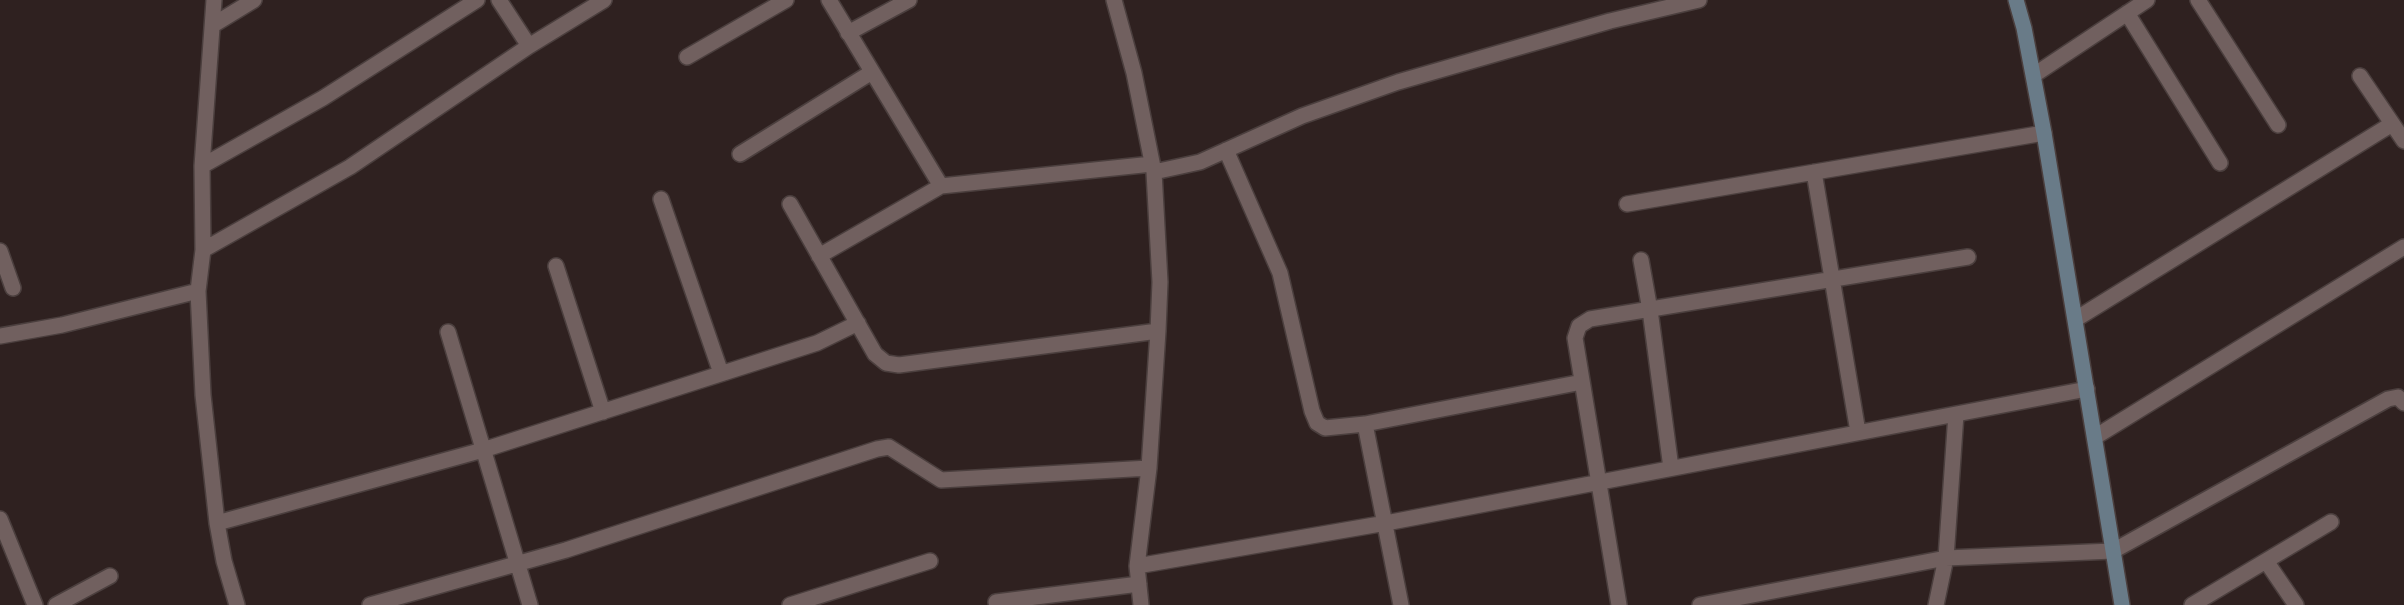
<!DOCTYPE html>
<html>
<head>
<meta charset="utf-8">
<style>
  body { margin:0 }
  canvas { display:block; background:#2f2120 }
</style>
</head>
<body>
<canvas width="2404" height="605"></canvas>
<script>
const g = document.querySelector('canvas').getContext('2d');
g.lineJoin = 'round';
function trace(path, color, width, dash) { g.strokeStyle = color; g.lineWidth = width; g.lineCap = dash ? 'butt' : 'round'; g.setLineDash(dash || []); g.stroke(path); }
const street = new Path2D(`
  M214,0L202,166L203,250L198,291L203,395L217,523L224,561L237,605
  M499,0L529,46
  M829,0L941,186
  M1114,0L1134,73L1154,172L1160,282L1158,331L1149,468L1137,566L1141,605
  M2198,0L2278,125
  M2127,13L2220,163
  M213,25L254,0
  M848,33L909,0
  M687,57L786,0
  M2034,75L2147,0
  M2360,76L2404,141
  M1226,150L1280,273L1312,411L1317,423L1325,428L1365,424L1582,382
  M740,154L872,72
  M202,166L323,98L477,0
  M1154,172L1200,162L1302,116L1398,82L1610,21L1699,0
  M1814,172L1858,432
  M661,199L721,373
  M790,204L875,354L886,363L899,365L1158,331
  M1627,204L2044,133
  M203,250L350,167L529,46L604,0
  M0,251L13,288
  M819,256L941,186L1152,164
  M1641,260L1650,310L1671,468
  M556,266L603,412
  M2076,319L2392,124
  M448,332L530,605
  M0,336L62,325L198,291
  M1365,424L1401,605
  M2095,437L2404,247
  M0,519L35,605
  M217,523L483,450L817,343L858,323
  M2266,561L2296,605
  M1137,566L1386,523L2087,389
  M996,602L1139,584
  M56,605L110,576
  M370,605L566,550L877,449L889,447L941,480L1149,468
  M790,605L930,561
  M1619,605L1575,338L1579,326L1590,319L1968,257
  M1700,605L1946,558L2113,551L2388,399L2398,397L2404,403
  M1936,605L1946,558L1956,414
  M2192,605L2331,522`);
const secondary = new Path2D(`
  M2016,0L2024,28L2044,133L2122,605`);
trace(street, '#4b3f3e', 18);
trace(secondary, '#4b3f3e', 18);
trace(street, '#71605f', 15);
trace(secondary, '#697b88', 15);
</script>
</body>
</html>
